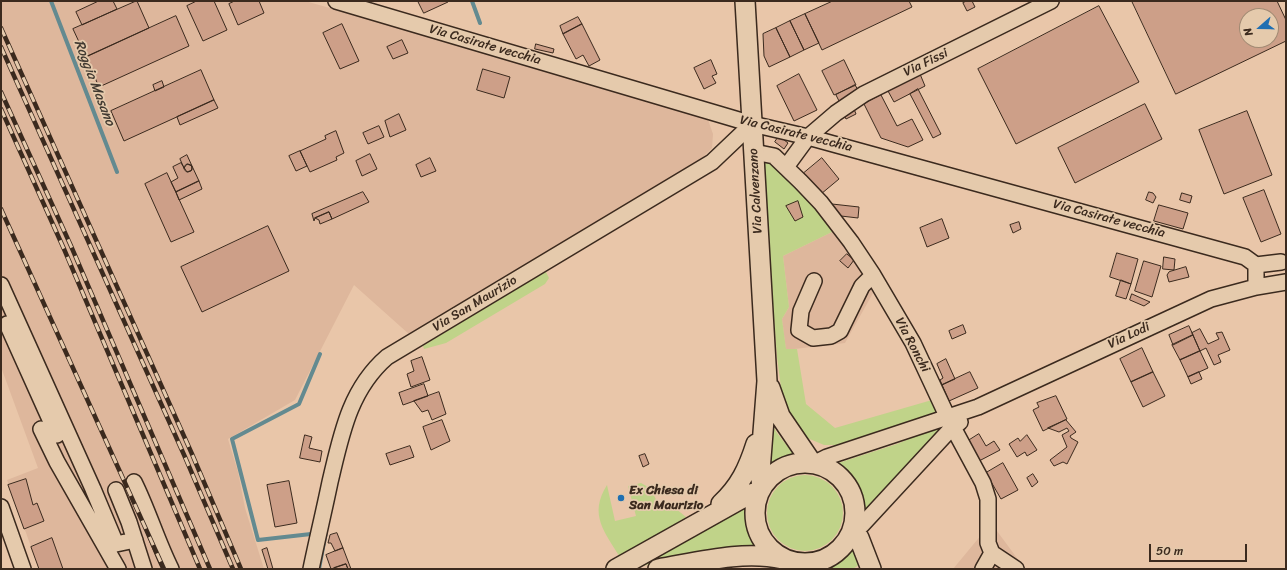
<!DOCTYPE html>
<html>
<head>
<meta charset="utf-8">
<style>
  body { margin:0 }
  #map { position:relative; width:1287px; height:570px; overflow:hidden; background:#e9c6a9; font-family:Sriracha,sans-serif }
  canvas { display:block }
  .frame { position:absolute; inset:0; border:2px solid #3b2a1e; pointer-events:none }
  .north { position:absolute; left:1239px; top:8px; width:40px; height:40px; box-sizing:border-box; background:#e5caac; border:1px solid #a18a73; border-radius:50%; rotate:250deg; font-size:11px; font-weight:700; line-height:16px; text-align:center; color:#3b2a1e }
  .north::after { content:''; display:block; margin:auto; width:14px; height:18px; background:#1f6fb2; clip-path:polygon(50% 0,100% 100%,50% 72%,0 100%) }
  .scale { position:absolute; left:1149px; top:544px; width:98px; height:18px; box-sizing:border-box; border:2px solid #3b2a1e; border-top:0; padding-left:5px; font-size:12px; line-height:14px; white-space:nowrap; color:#3b2a1e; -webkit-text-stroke:3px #e5caac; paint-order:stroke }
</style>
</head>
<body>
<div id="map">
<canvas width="1287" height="570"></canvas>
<div class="frame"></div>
<div class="north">N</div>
<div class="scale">50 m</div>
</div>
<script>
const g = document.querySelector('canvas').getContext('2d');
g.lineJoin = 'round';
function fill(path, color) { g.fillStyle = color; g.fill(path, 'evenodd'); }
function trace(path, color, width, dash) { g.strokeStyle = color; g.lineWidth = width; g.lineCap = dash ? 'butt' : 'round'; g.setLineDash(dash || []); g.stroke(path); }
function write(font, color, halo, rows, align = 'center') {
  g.font = font + ' Sriracha,sans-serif'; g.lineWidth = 3.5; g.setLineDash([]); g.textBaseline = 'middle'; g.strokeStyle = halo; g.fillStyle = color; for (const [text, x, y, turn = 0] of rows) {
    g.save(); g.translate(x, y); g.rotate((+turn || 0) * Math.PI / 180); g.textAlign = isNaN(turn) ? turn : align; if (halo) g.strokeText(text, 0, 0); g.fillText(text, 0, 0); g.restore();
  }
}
fill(new Path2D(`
  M1,1H305L695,111L707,117L713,134L712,148L697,163L410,335L354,285L295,400L228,439L238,472L245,508L264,569H39L7,480L38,468L1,367Z
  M834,231L856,261L873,293L845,343L786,350L782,319L789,307L783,256Z
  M997,531L1025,569H953L982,534Z`), '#deb79c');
fill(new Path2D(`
  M768,159L816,206L834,231L783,256L789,307L782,319L786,349H797L806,404L835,428L932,400L939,412L840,445H824L805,437L792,420L782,395L777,357L770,264L759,169L760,163Z
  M545,270L549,278L545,284L446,343L424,349L423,346Z
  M771,422L777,433L795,456L765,471Z
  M942,425L943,428L865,511H862L854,486L850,479L835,464L897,444Z
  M767 513a38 38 0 1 1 76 0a38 38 0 1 1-76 0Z
  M641,483L650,488L661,509L675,508L686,517L621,559C605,532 588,515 607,485L615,521L636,516L628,486Z
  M749,505V522L757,545L687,553L633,569Z
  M851,546L854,547L859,565L853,569H825L824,566L837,559Z`), '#c0d389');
trace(new Path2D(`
  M51,1L117,172
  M472,1L480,23
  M311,534L258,540L232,439L299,404L320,354
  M319,569L326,532`), '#638a90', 4);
const building = new Path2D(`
  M99,1H113L117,9L82,25L76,12Z
  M137,1L149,28L86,57L73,29Z
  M197,1H214L227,30L203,41L187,6Z
  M235,1H259L264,13L238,25L229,4Z
  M418,1H447L448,2L424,13Z
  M833,1H909L912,7L822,50L805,14Z
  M967,1H972L975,7L967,11L963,3Z
  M1132,1H1277L1286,20V41L1176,94ZM1247,16H1271V40H1247Z
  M1099,6L1139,82L1016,144L978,69Z
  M805,14L819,43L804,50L790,21Z
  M176,16L189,46L99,87L86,57Z
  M578,17L582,24L563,34L560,26Z
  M790,21L804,50L790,57L776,28Z
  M342,24L359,61L340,69L323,33Z
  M582,24L600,60L589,66L583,55L576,59L563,34Z
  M776,28L790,57L769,67L764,56L763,34Z
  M402,40L408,53L393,59L387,47Z
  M536,44L554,49L553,53L535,49Z
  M711,60L717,74L712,76L716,83L704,89L694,68Z
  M844,60L856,85L834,95L822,71Z
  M483,69L510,77L504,98L477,90Z
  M201,70L214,100L124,141L111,111Z
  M799,74L817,110L794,121L777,86Z
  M920,74L925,86L894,102L888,91Z
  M162,81L164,87L155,91L153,85Z
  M855,85L860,93L840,103L836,95Z
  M918,89L941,134L933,138L910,94Z
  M881,95L897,126L912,119L923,140L908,147L881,138L864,104Z
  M214,100L218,108L180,125L177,117Z
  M1145,104L1162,139L1075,183L1058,148Z
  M854,109L856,114L846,119L844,115Z
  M1247,111L1272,175L1224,194L1199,130Z
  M399,114L406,130L390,137L385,121Z
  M379,126L384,137L368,144L363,133Z
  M336,131L344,153L336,157L337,160L310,172L300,151L326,139L325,136Z
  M779,136L788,143L784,149L775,142Z
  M300,151L307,166L296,171L289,156Z
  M370,154L377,169L362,176L356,161Z
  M187,155L192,166L187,164L184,168L180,159Z
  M430,158L436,171L421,177L416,165Z
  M822,158L839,179L821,194L804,173Z
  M181,163L187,172L192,170V166L199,181L176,192L171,182L178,178L173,167Z
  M184 168a4 4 0 1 1 8 0a4 4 0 1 1-8 0Z
  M167,173L194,232L171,242L145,184Z
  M199,181L202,189L179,200L176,192Z
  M1264,190L1281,234L1261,242L1243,198Z
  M363,192L369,202L332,219L329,212L315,218L314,221L312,214Z
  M1149,192L1153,193L1156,197L1153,203L1146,200Z
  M1182,193L1192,196L1190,203L1180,200Z
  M798,201L803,217L795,221L786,206Z
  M832,204L859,207L858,218L841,216Z
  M1159,205L1188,213L1183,229L1154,221Z
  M329,212L332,219L320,224L319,220L315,218Z
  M942,219L949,238L927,247L920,228Z
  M1019,222L1021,229L1013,233L1010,225Z
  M268,226L289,271L202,312L181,267Z
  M1117,253L1138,259L1131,284L1110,277Z
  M847,254L854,260L848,268L840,261Z
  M1164,257L1175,259L1174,270L1163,269Z
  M1144,261L1161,266L1152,297L1135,291Z
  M1186,267L1189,277L1169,282L1167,275L1169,272Z
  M1121,280L1131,284L1126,299L1116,296Z
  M1132,294L1150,302L1144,306L1130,300Z
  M963,325L966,333L952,339L949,331Z
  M1189,326L1193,335L1173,345L1169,335Z
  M1200,329L1208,344L1219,339L1216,333L1222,332L1230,350L1218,355L1221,362L1214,365L1206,348L1200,351L1192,333Z
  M1193,335L1200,351L1180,360L1172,345Z
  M1142,348L1153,372L1131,382L1120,359Z
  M1200,351L1208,368L1188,377L1180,360Z
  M422,357L430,380L411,387L407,374L414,371L411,361Z
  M946,359L955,379L942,385L940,380L943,378L937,364Z
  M970,372L978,388L949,401L942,385Z
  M1153,372L1165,396L1143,407L1131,382Z
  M1199,372L1202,379L1191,384L1188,377Z
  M424,384L428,396L403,405L399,393Z
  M439,392L446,414L432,420L428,410L422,412L414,401Z
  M1056,396L1067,419L1043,431L1033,410L1039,407L1037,403Z
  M442,420L450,441L431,450L423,427Z
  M1066,420L1076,432L1070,436L1071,438L1078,442L1067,464L1063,462L1054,466L1050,460L1067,447L1062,435L1069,431L1067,428L1059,432L1048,428Z
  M979,434L986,446L994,441L1000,450L979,461L968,441Z
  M305,435L312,437L309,448L322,451L320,462L300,458Z
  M1027,435L1037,450L1027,456L1025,452L1017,457L1009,444L1018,438L1020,441Z
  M410,446L414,457L390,465L386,454Z
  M645,454L649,464L643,467L639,456Z
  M1003,463L1018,490L1001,499L986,473Z
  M1033,474L1038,482L1032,487L1027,478Z
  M26,479L33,505L37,503L44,521L24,529L8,485Z
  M289,481L297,523L275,527L267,485Z
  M337,533L343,548L335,551L331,543H328L330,535Z
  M52,538L63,569H39L31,547Z
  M267,548L273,569H268L262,550Z
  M343,548L351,569H348L346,564L331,569L326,555Z
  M346,564L348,569H334V568Z`);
fill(building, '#cd9f88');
trace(building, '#3b2a1e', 1);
const minor = new Path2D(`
  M336,1L752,124L808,137L1245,257L1256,265V287
  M754,152L774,156L801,182L821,203L851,242L873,275L913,343L948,418L983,483L988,499V543L992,553L1016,569
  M786,167L808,137L836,113L864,94L1051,1
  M1256,265L1281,262
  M814,281L801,311L799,330L813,338L831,336L840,331L862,286L873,275
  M1,285L93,489L116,544L135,540
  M7,324L57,435
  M41,429L57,462L118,569
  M815,463L827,457L978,407L1211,299L1256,287L1286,282
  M134,482C148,510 157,541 171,569
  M116,490L129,522L144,569
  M1,507L23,569
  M853,528L862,525L948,432L960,422
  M311,569C317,540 324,511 330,482C341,436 349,390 387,357L712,162L752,124
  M983,569L992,553`);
const major = new Path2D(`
  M745,1L767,381L760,471L762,487
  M770,388L780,416L812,463
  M755 513a50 50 0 1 1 100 0a50 50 0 1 1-100 0Z
  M721,504C740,486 748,469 756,444
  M851,534L859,538L871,569
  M616,569L748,495L760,491
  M658,569C699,562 743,550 783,559`);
trace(minor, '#3b2a1e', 18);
trace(major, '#3b2a1e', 22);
trace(minor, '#e5caac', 15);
trace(major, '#e5caac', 19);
const rail = new Path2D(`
  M1,28L192,454L241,569
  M1,47L185,457L233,569
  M1,92L71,246L210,569
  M1,109L64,249L200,569
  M1,209L164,569`);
trace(rail, '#3b2a1e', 4.5);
trace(rail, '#e5caac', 3, [9]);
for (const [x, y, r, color] of [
  [621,498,4,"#1f6fb2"]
]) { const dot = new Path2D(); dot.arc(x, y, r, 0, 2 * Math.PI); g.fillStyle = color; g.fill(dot); trace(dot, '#e5caac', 1.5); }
write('13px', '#3b2a1e', '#e5caac', [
  ["Via Casirate vecchia",485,45,16],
  ["Via Fissi",926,63,-26],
  ["Via Casirate vecchia",796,134,14],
  ["Via Calvenzano",756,191,-93],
  ["Via Casirate vecchia",1109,219,15],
  ["Via San Maurizio",475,304,-31],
  ["Via Lodi",1129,336,-25],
  ["Via Ronchi",912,345,62]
]);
write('bold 13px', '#3b2a1e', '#e5caac', [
  ["Ex Chiesa di",629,491],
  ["San Maurizio",629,506]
], 'left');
write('italic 14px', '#423a31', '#e5caac', [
  ["Roggia Masano",94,83,69]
]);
</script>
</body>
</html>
